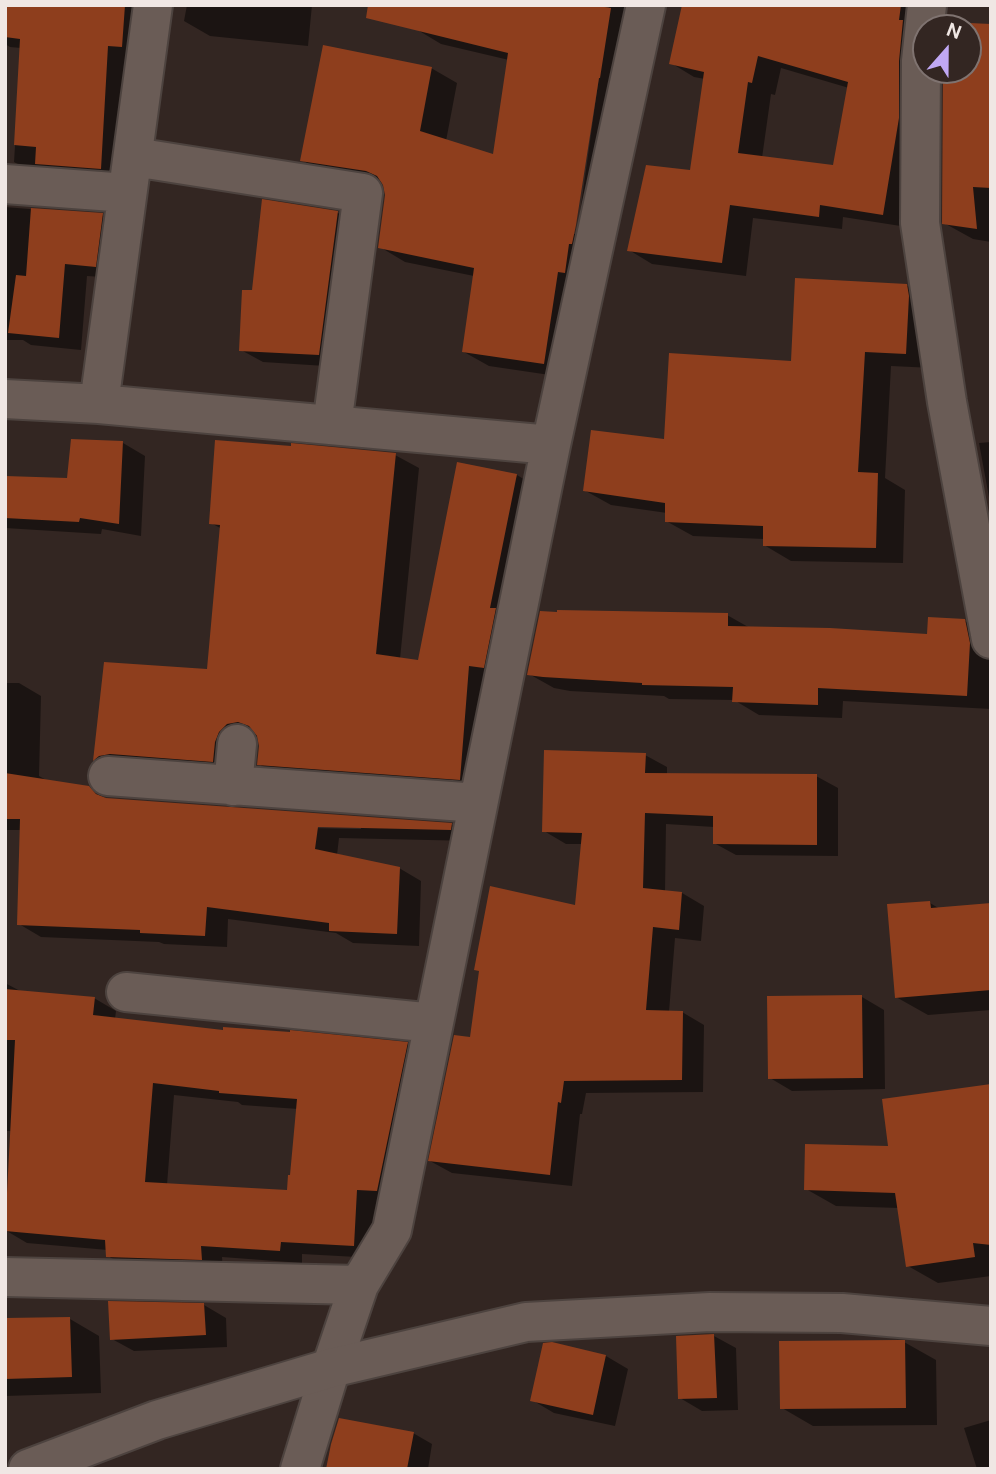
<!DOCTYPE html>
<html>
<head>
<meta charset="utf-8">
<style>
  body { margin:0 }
  #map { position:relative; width:996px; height:1474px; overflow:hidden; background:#332622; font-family:"DM Sans",sans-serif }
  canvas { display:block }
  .frame { position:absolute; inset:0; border:7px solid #f0e7e4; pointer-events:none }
  .north { position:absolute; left:912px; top:14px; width:70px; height:70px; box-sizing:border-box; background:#332622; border:2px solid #7f7370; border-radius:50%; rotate:21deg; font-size:19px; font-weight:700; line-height:28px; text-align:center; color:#f0e7e4 }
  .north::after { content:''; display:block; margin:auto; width:24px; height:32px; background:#c0a8f4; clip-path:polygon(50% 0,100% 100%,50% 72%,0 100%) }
</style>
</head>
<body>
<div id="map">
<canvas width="996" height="1474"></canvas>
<div class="frame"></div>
<div class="north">N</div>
</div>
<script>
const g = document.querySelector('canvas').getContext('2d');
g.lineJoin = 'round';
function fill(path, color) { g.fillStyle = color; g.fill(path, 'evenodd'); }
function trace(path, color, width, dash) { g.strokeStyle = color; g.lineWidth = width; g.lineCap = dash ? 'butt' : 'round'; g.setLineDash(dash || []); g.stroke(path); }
fill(new Path2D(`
  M5,5H157L123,181L36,174L14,162L21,48L10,47L5,44Z
  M187,5H312L308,46L210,36L184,21Z
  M422,5H605L573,234H577L609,5H634L570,378L489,366L464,352L474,276L405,262L380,247L386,195L384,184L327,175L302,160L431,68L457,83L446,141L494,157L509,60L441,44L416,29Z
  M842,5H926L907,227L843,217L842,229L753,218L746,276L652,264L629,250L692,172L705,79L694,77L671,63ZM781,68L849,88L834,167L762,158L771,94L775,95Z
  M991,26V242L973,239L944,223L945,70H968V28H948Z
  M263,201L338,213L360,226L341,367L263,362L241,350L253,292Z
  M5,207L102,215L124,228L117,278L87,276L81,350L31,345L23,340H5Z
  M906,285L934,301L933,368L891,366L885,478L905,490L903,563L791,561L764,545V539L693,536L666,521L667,513L611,505L584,490L793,363Z
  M991,442V508L979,443Z
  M123,443L145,456L141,536L102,529L101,534L5,528V478L69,480Z
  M395,455L419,468L400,659L419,662L517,475L540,489L483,792L282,778L259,764L261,746L259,736L251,737L237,774L118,773L95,760L105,664L209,671L222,529L211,523Z
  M727,615L750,628L929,636L965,621L990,635L991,709L843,701L842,718L759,715L734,700L669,699L664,696L570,691L554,688L529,674Z
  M5,683H19L41,696L39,776L46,780L88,788L109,800L452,825L473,837V841L339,838L337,855L399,868L421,881L419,946L353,943L336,933L228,919L227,947L164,944L159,942L41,937L19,924L22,830H5ZM309,825L361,827V829L309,828Z
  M645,755L667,767V775L816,776L838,788V856L736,855L714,843V827L666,824L665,892L682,893L704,906L701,941L675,938L669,1012H682L704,1025L703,1092L586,1093L582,1114H580L572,1186L452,1173L430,1161L471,1039L577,907L583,844H566L544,831Z
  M930,903L940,909L991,904V1010L928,1015L896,997Z
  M5,983L22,992L94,998L116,1011L115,1019L225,1032L407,1044L429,1057L375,1258L302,1254V1263L222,1257L223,1271L130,1269L108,1256V1250L27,1243L5,1230L12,1131H5ZM174,1095L238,1102L242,1105L298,1109L292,1177L288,1192L167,1185Z
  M862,997L884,1010L885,1089L792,1091L770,1078Z
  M991,1088V1276L938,1283L908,1266L899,1208L836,1206L806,1189L890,1147Z
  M204,1305L226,1318L227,1347L134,1351L112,1339Z
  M70,1319L99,1336L101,1393L5,1396V1320Z
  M714,1336L736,1348L738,1410L702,1411L680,1398Z
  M904,1342L936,1360L937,1425L813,1426L782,1408Z
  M606,1356L628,1369L615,1426L554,1413L532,1400Z
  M991,1420V1469H977L964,1428Z
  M413,1433L432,1444L428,1469H331Z`), '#0007');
fill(new Path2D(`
  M5,5H125L122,47L108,46L101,169L35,164L36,147L14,145L20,39L5,37Z
  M368,5H592L611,8L600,78H599L576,225L572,244H569L565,273L558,272L544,364L462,352L474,268L378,248L385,195L383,185L377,176L366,171L300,161L323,45L432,67L420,131L493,154L508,53L366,18Z
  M682,5H901L899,20H903L899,61V118L883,215L820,205L819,217L730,205L722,263L627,251L646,165L690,170L704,72L669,64ZM758,56L848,82L833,165L738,153L748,82L752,83Z
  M947,22L991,24V188L973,187L977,229L942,224L943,70H968V28H947Z
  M262,199L338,211L319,355L239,351L242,290H252Z
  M31,208L103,213L96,267L65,264L59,338L8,333L16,275L26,276Z
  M795,278L907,284L909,296L906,354L865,352L858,472L878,473L876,548L763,546V526L665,522V503L583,491L591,430L664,439L669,353L791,361Z
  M71,439L123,441L119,524L80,518L79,522L5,518V476L67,478Z
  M215,440L291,446V443L396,453L376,654L418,660L457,462L517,474L490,608H496L484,668L469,666L460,780L257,765L259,746L257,736L249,726L238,722L227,724L219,732L215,742L213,762L110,754L99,756L93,761L104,662L207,669L220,525L209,524Z
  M557,610L728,613V626L830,628L927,634L928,617L965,619L970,643L967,696L818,688V705L732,702L733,687L642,685V683L543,677L527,675L540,611L557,612Z
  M544,750L646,753L645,773L817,774V845L713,844V816L645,813L643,888L682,892L679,930L653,927L646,1010L683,1011L682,1080L564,1081L561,1103L558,1102L550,1175L428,1161L454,1035L470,1037L479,971L474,970L490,886L575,905L582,833L542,832Z
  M5,773L89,786L96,794L106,798L452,823L451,830L318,827L315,849L400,867L397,934L329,931V923L207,907L205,936L140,933V930L17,925L20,819H5Z
  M930,901L931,908L991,903V990L895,998L887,904Z
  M5,989L95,997L93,1015L223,1030V1027L290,1032V1030L408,1042L377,1191L357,1190L354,1246L281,1242L280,1251L201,1246L202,1260L106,1257L105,1240L5,1231L15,1040H5ZM153,1083L219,1091V1093L297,1099L290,1175H288L287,1190L145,1182Z
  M862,995L863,1078L768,1079L767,996Z
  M991,1084V1245L973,1243L975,1257L906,1267L895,1193L804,1190L805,1144L888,1146L882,1099Z
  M108,1301L204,1303L206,1335L110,1340Z
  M70,1317L72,1377L5,1379V1318Z
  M714,1334L717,1398L678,1399L676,1336Z
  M896,1340H905L906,1408L780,1409L779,1341Z
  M552,1342L606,1355L593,1415L530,1401L543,1343Z
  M339,1418L414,1432L407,1469H326L331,1444Z`), '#8e3e1d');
const minor = new Path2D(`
  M927,5L921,61L920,223L947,402L991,639
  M134,157L363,193L332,425
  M5,184L127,193
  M5,399L99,404L551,445
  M99,404L153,5
  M108,776L478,803
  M233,786L237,744
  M126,992L434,1023
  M5,1277L359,1285
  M300,1469L331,1368L359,1285L392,1230L551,445L646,5`);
const tertiary = new Path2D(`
  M28,1469L157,1420L331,1368L526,1322L710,1312L842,1313L991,1326`);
trace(minor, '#4d433f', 42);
trace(tertiary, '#4d433f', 42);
trace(minor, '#6a5c56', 38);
trace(tertiary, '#6a5c56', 38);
</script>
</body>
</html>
